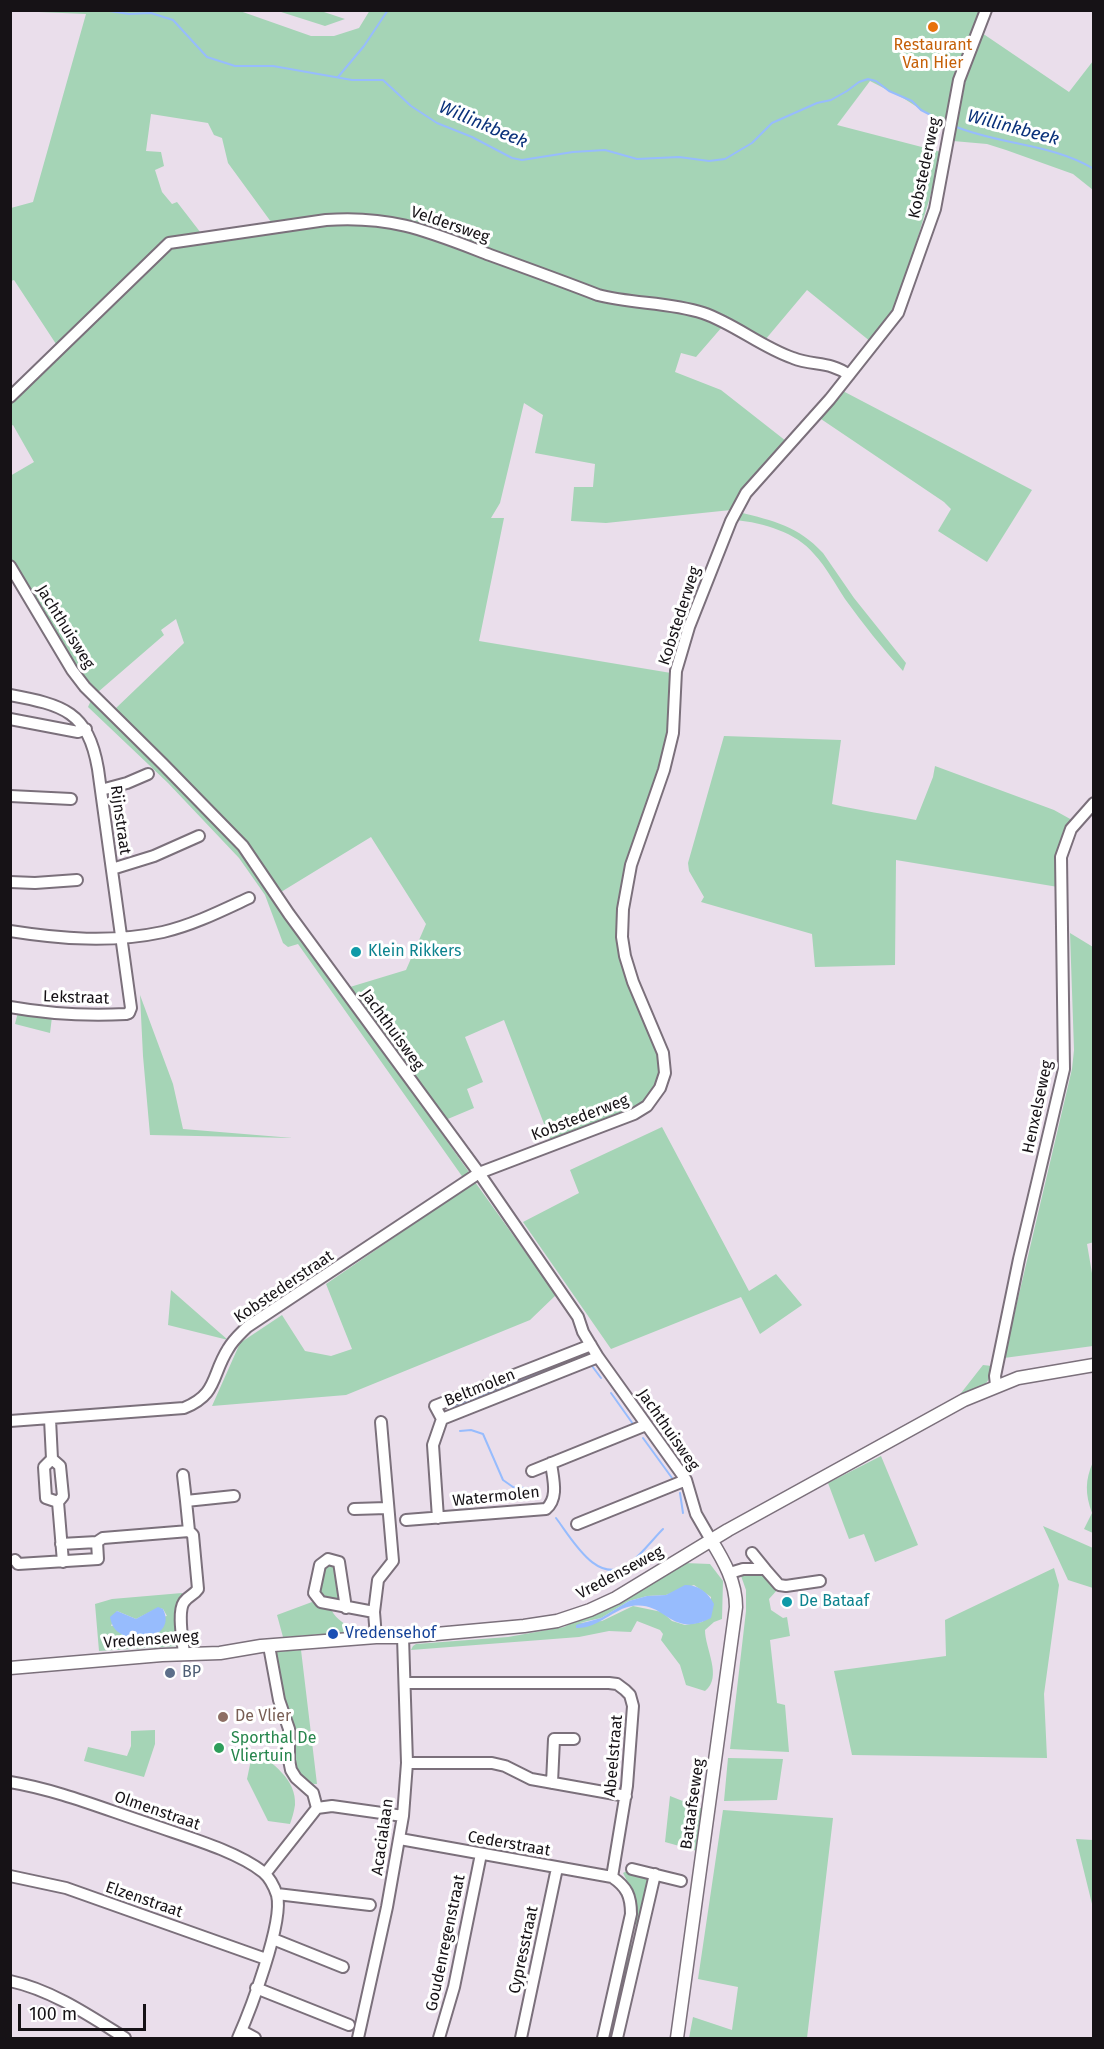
<!DOCTYPE html>
<html>
<head>
<meta charset="utf-8">
<style>
  body { margin:0 }
  #map { position:relative; width:1104px; height:2049px; overflow:hidden; background:#eadeeb; font-family:"Fira Sans",sans-serif }
  canvas { display:block }
  .frame { position:absolute; inset:0; border:12px solid #161216; pointer-events:none }
  .scale { position:absolute; left:18px; top:2004px; width:128px; height:27px; box-sizing:border-box; border:3px solid #161216; border-top:0; padding-left:8px; font-size:18px; line-height:21px; white-space:nowrap; color:#161216; -webkit-text-stroke:4px #fff; paint-order:stroke }
</style>
</head>
<body>
<div id="map">
<canvas width="1104" height="2049"></canvas>
<div class="frame"></div>
<div class="scale">100 m</div>
</div>
<script>
const g = document.querySelector('canvas').getContext('2d');
g.lineJoin = 'round';
function fill(path, color) { g.fillStyle = color; g.fill(path, 'evenodd'); }
function trace(path, color, width, dash) { g.strokeStyle = color; g.lineWidth = width; g.lineCap = dash ? 'butt' : 'round'; g.setLineDash(dash || []); g.stroke(path); }
function write(font, color, halo, rows, align = 'center') {
  g.font = font + ' "Fira Sans",sans-serif'; g.lineWidth = 6; g.setLineDash([]); g.textBaseline = 'middle'; g.strokeStyle = halo; g.fillStyle = color; for (const [text, x, y, turn = 0] of rows) {
    g.save(); g.translate(x, y); g.rotate((+turn || 0) * Math.PI / 180); g.textAlign = isNaN(turn) ? turn : align; if (halo) g.strokeText(text, 0, 0); g.fillText(text, 0, 0); g.restore();
  }
}
fill(new Path2D(`
  M370,10L980,11L947,126L903,98L870,81L837,125L941,152L930,197L897,306L871,342L807,290L765,340L707,310L612,296L402,221L274,226L228,163L222,138L214,135L208,123L151,114L146,151L161,152L164,166L155,170L162,192L172,204L177,202L204,237L178,240L58,347L14,280L11,281V208L33,202L86,14L15,11H240L311,36H334L359,28Z
  M278,11H321L345,19L325,26Z
  M982,33L1069,92L1093,61V190L1073,174L1006,150L987,144L953,141L966,79Z
  M355,221L416,230L538,277L710,320L722,327L696,357L681,353L675,372L721,390L786,441L737,500L731,510L606,523L571,521L574,487H593L595,464L535,453L543,415L524,403L500,503L491,518H504L479,641L671,673L668,739L664,755L628,856L622,888L629,985L658,1057L660,1068L659,1079L649,1098L640,1106L551,1142L504,1020L465,1037L483,1082L467,1089L474,1108L443,1121L350,987L406,970L426,924L371,837L281,892L233,828L115,709L184,643L176,619L161,630L164,635L98,692L73,662L11,561L10,476L34,462L13,425L11,426V401L164,253L173,248L283,230Z
  M841,390L1032,490L987,562L938,531L951,509L944,502L818,417Z
  M739,512C774,521 798,526 823,553L854,598L906,663L903,671C882,648 863,624 845,599C835,584 827,568 814,554C796,532 763,523 736,520Z
  M92,698L239,848L471,1175L464,1179L298,944L288,947L283,943L265,895L239,858L168,783L88,707Z
  M724,736L841,740L832,804C860,811 888,814 916,820L933,777L935,766L1054,810L1072,820L1058,887L896,860L895,965L815,967L812,934L701,902L704,897L689,871L688,863Z
  M1070,933L1093,947L1094,1242L1087,1244L1093,1279V1346L1004,1358L1072,1069L1074,1050Z
  M140,995L173,1084L183,1129L293,1138L150,1135L143,1056Z
  M18,1012L52,1017L50,1033L15,1024Z
  M662,1127L749,1291L776,1274L802,1305L760,1334L741,1297L611,1349L523,1222L579,1193L570,1170Z
  M475,1182L556,1295L530,1320L346,1395L212,1406L240,1343L282,1315L305,1351L331,1356L352,1349L326,1284Z
  M171,1290L228,1340L168,1325Z
  M983,1365L992,1366C990,1390 973,1393 954,1402Z
  M881,1456L918,1545L875,1562L864,1534L849,1539L828,1483Z
  M1093,1462V1533L1084,1529L1092,1513C1085,1494 1085,1480 1093,1462Z
  M1043,1526L1093,1548V1588L1068,1580Z
  M685,1563L710,1564L723,1581L722,1619L714,1622L705,1630C705,1649 723,1677 705,1691L686,1685L680,1665L661,1640L663,1634L660,1630L637,1621L631,1632L609,1631L579,1637L411,1650L413,1646L416,1644L508,1637L564,1627ZM694,1585L711,1597V1615L702,1622L685,1625L672,1621L662,1612L633,1606L602,1621L579,1623L601,1618L629,1601L647,1596L666,1595Z
  M331,1564L337,1568L338,1601L324,1600L319,1592L324,1569Z
  M1054,1568L1059,1585L1044,1694L1047,1758L852,1755L834,1671L946,1656L945,1620Z
  M762,1572L778,1589L769,1599L771,1610L783,1618L787,1617L790,1636L770,1640L777,1703L785,1705L789,1752L730,1749L746,1611V1590L740,1573Z
  M182,1593V1598L175,1607L179,1646L99,1651L95,1604L112,1599ZM158,1608L163,1609L167,1616L111,1626L117,1611L136,1619Z
  M312,1602L332,1611C336,1620 347,1623 351,1632L283,1637L277,1615Z
  M301,1650L317,1784C306,1785 298,1776 293,1768L274,1652Z
  M155,1730V1744L144,1777L84,1761L88,1747L127,1756L131,1746V1731Z
  M253,1750C272,1762 297,1780 295,1805C294,1812 292,1818 290,1824L268,1821L247,1779Z
  M728,1758L783,1759L777,1800L724,1801Z
  M670,1796L703,1809L697,1851L665,1842Z
  M723,1810L833,1818L807,2038H689L693,2017L732,2030L738,1987L698,1979Z
  M1076,1839L1093,1840V1908Z
  M627,1871L650,1878L640,1925L635,1924L636,1898L623,1873Z
  M629,1945L635,1946L613,2038H607Z`), '#a5d4b6');
fill(new Path2D(`
  M685,1585C698,1585 708,1592 714,1604L711,1618C670,1639 667,1601 632,1606C613,1609 598,1629 576,1628V1625L601,1618L629,1601L647,1596L666,1595Z
  M158,1607L163,1609C173,1629 153,1641 135,1634L127,1637C116,1632 112,1628 110,1617L117,1611L136,1619Z`), '#97bcfd');
trace(new Path2D(`
  M103,10L129,14L151,13L173,20L207,57L235,66H273L352,80H383L411,106L437,123L472,137L512,158L522,160L573,152L605,150L637,159L679,157L709,161L725,159L752,143L772,123L817,103L831,100L847,91L859,82L868,79L876,81L889,91L912,101L921,110L948,124
  M338,77L364,46L388,10
  M954,126C999,145 1051,143 1094,169
  M592,1366L601,1378
  M611,1393L633,1424
  M451,1408L586,1355
  M460,1431L471,1430L483,1434L503,1480L513,1487L536,1489L540,1494
  M643,1438L672,1478
  M680,1493L683,1513
  M556,1518C572,1539 598,1588 630,1563C642,1554 652,1540 663,1529`), '#97bcfd', 2);
const minor = new Path2D(`
  M10,397L169,243L326,220C392,215 430,232 490,255C526,268 562,281 598,295C632,304 669,302 703,313C735,324 761,347 793,358C813,366 830,361 849,375
  M10,566L72,670L85,687L163,764L243,846L289,914L479,1173L578,1317L583,1332L598,1357L686,1480L696,1514L711,1540
  M10,695C63,705 88,711 98,769L131,1008L129,1013L126,1014C87,1016 49,1014 10,1007
  M10,719L78,732L86,729
  M101,790L127,783L148,774
  M10,796L71,799
  M112,869L154,856L199,836
  M10,882L35,883L77,880
  M10,931C61,939 112,943 163,932C193,925 221,911 249,898
  M996,1385L995,1376L1019,1259L1064,1069L1061,857L1071,829L1094,803
  M50,1419L52,1459L60,1466L63,1496L58,1502
  M442,1419L435,1406L591,1345
  M442,1419L598,1357
  M10,1421L184,1408C218,1394 211,1376 228,1349C233,1340 240,1334 247,1327L479,1173L634,1114L647,1106L660,1088L665,1073L663,1053L633,982L625,956L622,937L623,909L631,865L664,770L673,733L676,671L689,627L731,521L746,493L830,399L898,313L935,209L959,80L986,10
  M52,1459L44,1467L46,1498L58,1502L63,1562
  M532,1471L646,1425
  M183,1475L186,1501
  M354,1509L387,1508
  M438,1518L433,1445L442,1419
  M406,1520L546,1509C559,1498 553,1479 551,1463
  M577,1524L686,1480
  M189,1531L186,1501L234,1496
  M61,1544L97,1542L103,1538L189,1531L193,1535L198,1589C194,1595 188,1596 184,1602C177,1612 183,1641 184,1654
  M752,1553L765,1569
  M15,1560L18,1564L98,1559L97,1542
  M730,1573L743,1569H765L779,1585L786,1586L820,1581
  M346,1608L339,1562L328,1559L320,1565L314,1593L321,1602L374,1612
  M376,1637L374,1612L378,1580L393,1561L381,1422
  M269,1646L279,1700L289,1729V1760L291,1770L296,1778L313,1793L317,1808
  M405,1683H609L617,1684L625,1690L630,1695L633,1706L627,1786L612,1877C627,1887 631,1896 631,1914L603,2038
  M407,1763H492L505,1766L531,1779L626,1796
  M10,1782C58,1790 104,1809 150,1824C183,1836 235,1850 263,1872C270,1878 274,1886 277,1895C284,1922 250,2011 238,2038
  M552,1783L554,1739H574
  M400,1839L612,1877
  M632,1869L681,1881
  M265,1874L317,1808L332,1806L403,1816
  M10,1876L66,1888L266,1959
  M277,1894L370,1905
  M273,1939L343,1967
  M10,1981C52,1990 90,2016 125,2038
  M256,1988L349,2025
  M242,2031L255,2038
  M358,2038L387,1907L403,1816L407,1763L403,1637
  M439,2038L454,1987L481,1854
  M521,2038L557,1868
  M617,2038L655,1874`);
const major = new Path2D(`
  M10,1668L162,1655L220,1653L261,1646L376,1637H403L524,1626L557,1621L590,1610L616,1598L728,1530L964,1400L1018,1378L1094,1365
  M677,2038L736,1607C736,1582 724,1561 711,1540`);
trace(minor, '#7b707b', 14);
trace(major, '#7b707b', 15);
trace(minor, '#fff', 10);
trace(major, '#fff', 12);
for (const [x, y, r, color] of [
  [933,27,6,"#e8710a"],
  [356,952,6,"#0f9aa8"],
  [787,1602,6,"#0f9aa8"],
  [333,1634,6,"#1a4fb4"],
  [170,1673,6,"#5c6f8a"],
  [223,1717,6,"#8d6e63"],
  [219,1748,6,"#2e9e5b"]
]) { const dot = new Path2D(); dot.arc(x, y, r, 0, 2 * Math.PI); g.fillStyle = color; g.fill(dot); trace(dot, '#fff', 2); }
write('16px', '#c56008', '#fff', [
  ["Restaurant",933,46],
  ["Van Hier",933,64]
]);
write('16px', '#161216', '#fff', [
  ["Kobstederweg",925,168,-78],
  ["Veldersweg",450,225,19],
  ["Kobstederweg",680,616,-72],
  ["Jachthuisweg",65,627,58],
  ["Rijnstraat",120,820,82],
  ["Lekstraat",76,998,2],
  ["Jachthuisweg",392,1030,54],
  ["Henxelseweg",1038,1107,-78],
  ["Kobstederweg",580,1118,-21],
  ["Kobstederstraat",284,1287,-34],
  ["Beltmolen",480,1388,-22],
  ["Jachthuisweg",668,1430,55],
  ["Watermolen",496,1497,-6],
  ["Vredenseweg",620,1573,-28],
  ["Vredenseweg",151,1640,-4],
  ["Abeelstraat",614,1756,-85],
  ["Bataafseweg",693,1804,-82],
  ["Olmenstraat",157,1811,19],
  ["Acacialaan",383,1837,-82],
  ["Cederstraat",509,1844,10],
  ["Elzenstraat",144,1900,19],
  ["Goudenregenstraat",446,1943,-78],
  ["Cypresstraat",524,1950,-78]
]);
write('16px', '#0d838f', '#fff', [
  ["Klein Rikkers",368,952],
  ["De Bataaf",799,1602]
], 'left');
write('16px', '#164399', '#fff', [
  ["Vredensehof",345,1634]
], 'left');
write('16px', '#4e5e75', '#fff', [
  ["BP",182,1673]
], 'left');
write('16px', '#785e54', '#fff', [
  ["De Vlier",235,1717]
], 'left');
write('16px', '#27864d', '#fff', [
  ["Sporthal De",231,1739],
  ["Vliertuin",231,1757]
], 'left');
write('italic 18px', '#0b327b', '#fff', [
  ["Willinkbeek",483,125,23],
  ["Willinkbeek",1013,128,15]
]);
</script>
</body>
</html>
